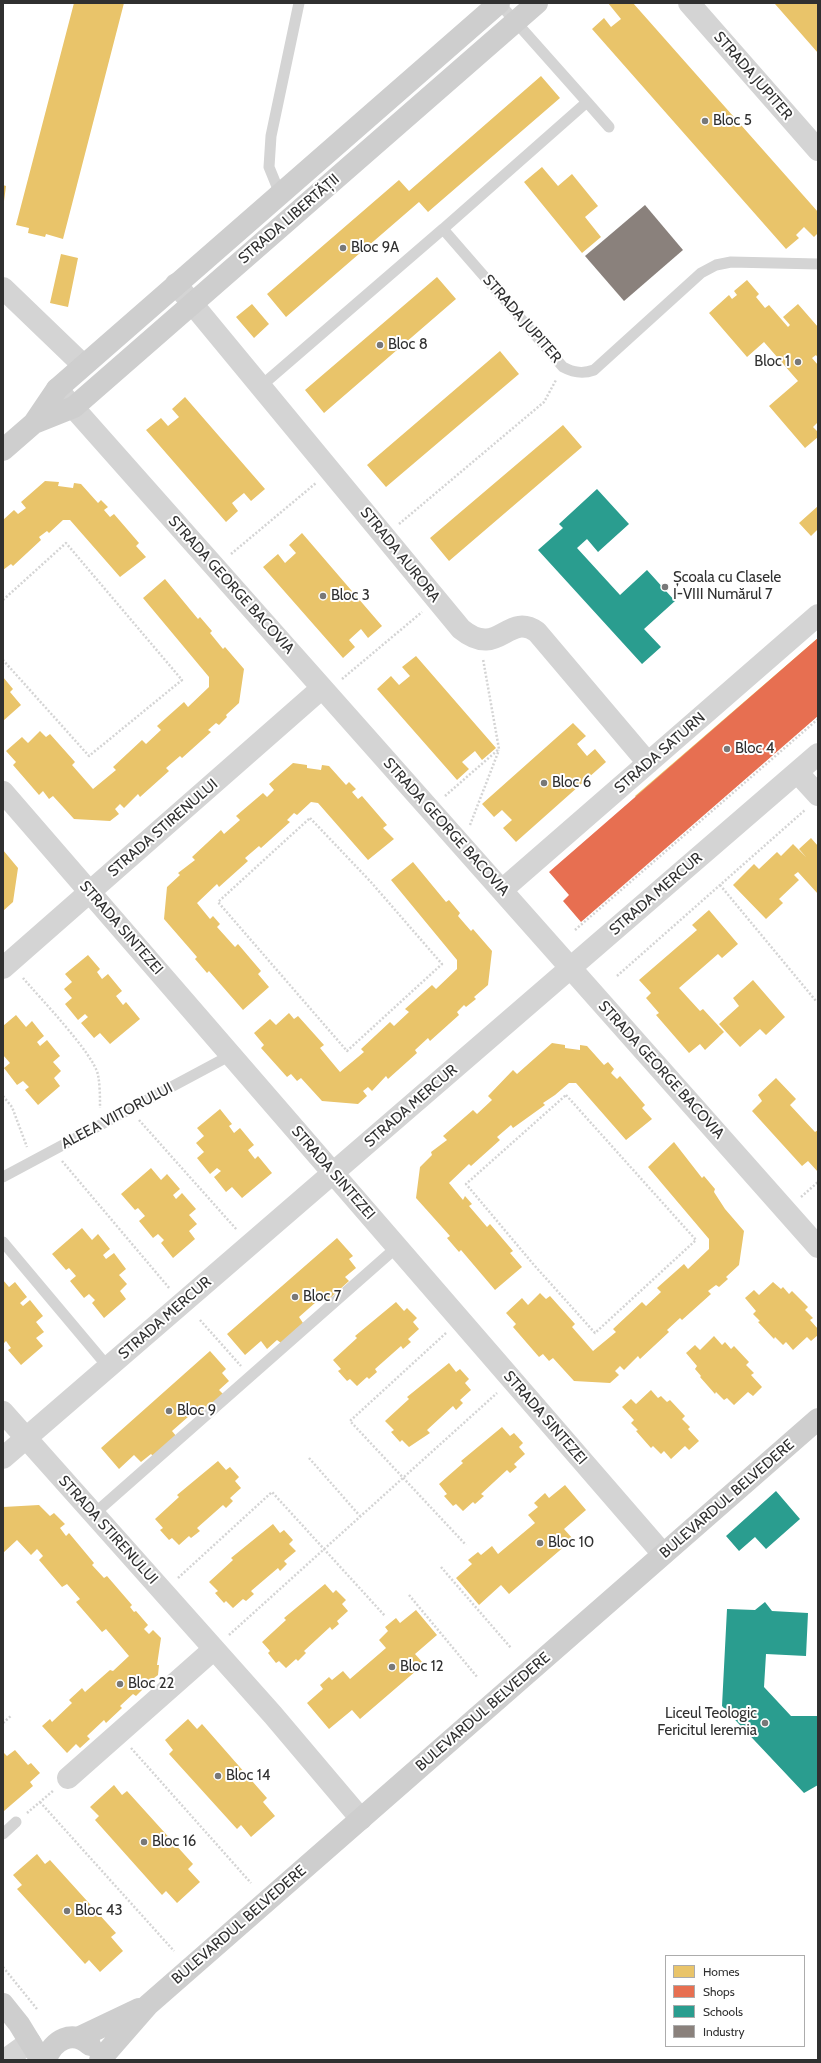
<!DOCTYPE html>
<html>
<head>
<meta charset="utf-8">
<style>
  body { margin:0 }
  #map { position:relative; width:821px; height:2063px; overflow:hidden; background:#fff; font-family:Cabin,sans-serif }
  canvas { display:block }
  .frame { position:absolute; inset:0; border:4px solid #303030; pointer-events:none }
  .legend { position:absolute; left:665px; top:1955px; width:140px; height:92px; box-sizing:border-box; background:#fff; border:1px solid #acacac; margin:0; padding:5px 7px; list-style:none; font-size:12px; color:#303030 }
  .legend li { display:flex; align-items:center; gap:8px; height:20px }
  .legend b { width:20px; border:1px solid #acacac }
</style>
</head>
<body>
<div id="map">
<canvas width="821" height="2063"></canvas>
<div class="frame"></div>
<ul class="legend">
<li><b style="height:11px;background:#e9c46a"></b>Homes</li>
<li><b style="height:11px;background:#e76f51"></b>Shops</li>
<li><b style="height:11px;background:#2a9d8f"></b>Schools</li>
<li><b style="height:11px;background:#8a817c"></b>Industry</li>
</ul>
</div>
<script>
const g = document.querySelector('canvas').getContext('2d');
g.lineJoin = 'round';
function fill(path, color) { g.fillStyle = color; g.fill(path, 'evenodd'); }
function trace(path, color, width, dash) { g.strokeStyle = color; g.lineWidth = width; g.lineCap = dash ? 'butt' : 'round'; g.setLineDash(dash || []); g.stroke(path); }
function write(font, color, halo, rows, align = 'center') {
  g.font = font + ' Cabin,sans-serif'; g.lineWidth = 4; g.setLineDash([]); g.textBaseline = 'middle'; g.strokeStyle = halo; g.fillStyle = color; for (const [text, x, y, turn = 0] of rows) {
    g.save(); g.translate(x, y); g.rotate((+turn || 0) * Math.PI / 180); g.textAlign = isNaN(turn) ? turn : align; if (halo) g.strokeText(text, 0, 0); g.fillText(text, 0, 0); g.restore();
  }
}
fill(new Path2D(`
  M74,3H124L63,239L46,234L45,237L28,233L29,228L16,225Z
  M608,3H633L818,212V233L814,237L804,227L796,235L799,238L786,249L592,29L604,18L611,27L621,19Z
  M776,3H818V53L775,4Z
  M541,76L560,98L428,212L419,202L286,317L267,294L399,180L409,191Z
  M542,167L558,186L572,174L598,206L585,217L601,237L582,253L524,182Z
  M3,185L6,186L4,201H3Z
  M61,254L78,258L68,307L50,303Z
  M437,277L456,299L324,413L305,390Z
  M747,280L759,294L756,297L765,308L769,305L788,327L790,325L783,317L798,304L818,327V358L816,355L812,358L818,365V422L813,427L818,432V437L805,448L769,406L798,381L764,342L747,357L709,313L729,295L732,299L737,295L734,291Z
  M252,304L269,324L254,338L236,317Z
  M500,351L519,374L386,487L367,465Z
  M185,397L265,489L251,501L244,493L232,503L238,511L226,522L146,430L161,418L168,426L179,417L172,409Z
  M563,425L582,447L449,561L430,538Z
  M45,481L59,482L58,486L73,488L74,483L81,484L98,503L101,500L108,507L104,510L110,517L114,514L139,543L136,546L146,557L120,577L70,520H63L49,533L47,531L39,537L41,540L13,566L11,564L3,570V520L14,510L18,514L26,508L21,502Z
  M818,506V529L811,536L799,523Z
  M302,533L382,626L368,638L361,629L349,640L355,647L343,658L263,567L278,554L285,563L296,553L289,545Z
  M165,579L198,619L200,617L212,631L210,633L223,649L225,647L244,669L239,703L226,715L227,717L219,725L216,723L208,730L211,732L182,758L180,756L166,768L169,771L140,797L138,794L124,808L120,804L115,809L119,814L110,821L74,819L53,796L49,799L43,791L39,795L13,765L16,762L6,751L22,737L28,743L40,731L46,737L50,734L75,762L72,765L93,789L116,770L113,767L142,740L146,744L161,730L157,726L184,702L188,707L209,687V677L143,598Z
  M818,638V703L667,833L655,819L663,811L654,800L645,808L635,796Z
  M416,656L496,748L482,760L475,751L462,762L469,769L457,780L377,689L391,676L399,685L410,676L402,667Z
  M3,677L13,689L10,692L21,705L3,721Z
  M573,723L586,736L577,744L587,756L595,749L606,762L516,842L503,828L512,820L502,810L494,817L482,804Z
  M293,763L307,765V768L321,770L322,765L329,766L346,785L349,782L356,789L352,792L358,799L362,796L387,825L383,828L394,839L368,860L318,803L311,802L297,815L294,813L287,820L290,822L261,848L259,846L245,858L248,861L219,887L217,884L197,903L210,919L213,916L220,924L217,927L235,947L238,944L261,971L258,974L269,987L243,1010L209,971L207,973L195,959L197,957L164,919L167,887L180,875L178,873L195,860L192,857L221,830L224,834L240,820L236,816L263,793L267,797L274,790L269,784Z
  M811,838L818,846V894L798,872L794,875L799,880L779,899L783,903L766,919L733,885L754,864L759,869L777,852L781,856L793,844L806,857L799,849Z
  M3,850L18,868L13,902L3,911Z
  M413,862L446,902L449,900L460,913L458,916L471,931L473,929L492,951L488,985L474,997L476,999L466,1007L464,1005L457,1012L459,1015L430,1041L428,1038L415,1050L417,1053L388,1079L386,1076L372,1091L368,1087L363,1091L367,1096L358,1104L322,1101L301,1078L297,1081L291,1074L287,1077L261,1048L264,1045L254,1033L270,1019L276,1025L289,1013L294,1019L298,1016L324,1045L320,1048L340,1072L364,1052L361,1049L390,1022L394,1026L409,1012L405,1009L432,985L436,989L457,969V960L391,880Z
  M709,910L738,944L722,958L718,954L679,988L700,1011L703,1009L724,1032L705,1050L700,1044L689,1053L656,1015L659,1013L646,998L651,993L639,980L697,930L692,925Z
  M88,955L100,969L97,972L102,979L108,974L122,991L116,996L123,1005L126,1002L140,1019L110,1044L100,1033L94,1038L81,1023L88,1017L85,1014L78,1020L65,1004L72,998L64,989L72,982L65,974Z
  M753,980L785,1017L766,1035L760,1029L740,1047L719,1024L739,1006L733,998Z
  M16,1015L26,1027L32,1021L44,1036L37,1042L40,1046L47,1040L60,1056L53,1062L61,1071L54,1078L60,1086L38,1105L25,1090L29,1087L23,1081L17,1085L4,1068L10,1063L3,1055V1026Z
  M552,1043L565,1045V1048L580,1050V1045L587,1046L604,1065L608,1062L614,1069L611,1073L617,1079L620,1076L645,1105L642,1108L652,1119L626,1140L576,1083H569L555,1095L543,1103L545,1105L513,1128L511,1125L497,1137L500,1140L471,1166L469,1164L449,1183L463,1200L465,1196L472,1204L469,1206L487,1227L490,1224L513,1251L510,1253L522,1267L495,1290L461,1250L459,1252L447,1238L450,1236L416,1198L420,1167L432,1155L431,1152L447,1140L443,1136L473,1110L477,1114L492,1100L488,1096L513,1070L517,1074Z
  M776,1078L796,1099L790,1105L815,1132L818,1130V1172L808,1161L802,1166L752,1111L762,1101L758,1095Z
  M220,1109L232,1124L229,1126L234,1133L240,1128L254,1145L248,1150L255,1159L258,1156L272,1173L242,1198L232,1187L226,1192L214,1177L221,1171L217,1168L210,1174L197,1158L204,1152L196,1143L204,1136L197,1128Z
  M674,1142L702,1178L704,1176L715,1189L714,1192L725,1209L744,1231L739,1265L726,1277L728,1279L719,1287L716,1285L708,1291L711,1294L682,1320L680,1318L667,1330L669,1332L640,1359L638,1356L624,1370L620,1366L615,1371L619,1375L610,1383L574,1381L553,1358L549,1361L543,1354L539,1357L513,1327L516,1324L506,1313L522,1298L528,1305L540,1293L546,1299L550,1296L575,1324L572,1327L593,1351L616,1332L613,1329L642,1302L646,1306L661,1292L657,1288L684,1264L688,1269L709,1249V1239L648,1167Z
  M151,1168L161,1180L167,1174L180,1189L173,1195L176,1199L182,1193L196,1209L189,1215L197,1224L189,1231L195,1239L173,1258L161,1243L164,1240L158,1234L153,1238L139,1221L145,1216L138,1208L135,1210L121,1194Z
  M82,1228L92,1240L98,1234L110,1249L103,1255L106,1259L114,1253L126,1269L119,1275L127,1284L120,1291L126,1299L104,1318L92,1303L95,1300L89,1294L84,1298L70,1281L76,1276L69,1268L66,1270L52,1254Z
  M337,1238L353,1256L349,1259L356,1268L345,1277L349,1281L328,1300L324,1295L299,1317L303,1323L281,1343L277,1340L267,1349L261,1341L245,1355L227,1334Z
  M3,1280L9,1287L15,1282L27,1297L20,1303L23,1306L30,1300L43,1316L36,1322L44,1332L36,1338L43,1346L21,1365L8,1350L11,1348L6,1341L3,1344Z
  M773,1282L781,1289L783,1287L789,1294L792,1291L808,1307L805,1310L813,1318L810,1320L818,1329V1335L811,1341L807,1337L793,1350L786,1342L783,1345L775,1337L774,1339L758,1322L760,1321L753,1314L756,1311L745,1298L754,1290L759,1295Z
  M396,1302L404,1311L407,1308L417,1318L413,1322L419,1329L408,1339L411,1342L403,1349L401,1346L375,1369L377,1372L369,1379L367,1377L357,1386L350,1379L347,1381L338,1371L341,1369L333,1360L357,1338L355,1336Z
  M714,1336L722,1345L725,1342L731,1349L734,1346L749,1362L746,1365L754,1373L751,1375L762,1387L753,1396L748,1392L734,1405L727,1398L724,1400L716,1392L715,1394L700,1377L701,1376L695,1369L697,1366L686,1353L695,1345L700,1350Z
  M210,1351L226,1369L222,1373L229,1381L219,1390L223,1394L201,1413L197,1409L172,1431L177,1437L154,1457L151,1454L141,1462L134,1455L119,1469L101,1448Z
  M449,1363L456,1372L460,1369L469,1379L465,1383L471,1390L460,1400L463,1403L456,1410L453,1406L427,1430L430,1433L409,1447L402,1440L400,1442L391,1432L394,1430L385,1421L409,1399L407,1397Z
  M651,1390L658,1398L661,1396L667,1402L670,1400L685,1416L682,1419L690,1427L688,1429L699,1441L689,1450L685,1446L671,1459L664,1451L661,1454L653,1446L651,1448L636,1431L638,1430L631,1423L634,1420L622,1407L631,1399L636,1404Z
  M502,1427L510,1436L514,1433L523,1443L519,1447L525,1454L514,1464L517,1467L510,1473L507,1470L481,1494L484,1496L475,1504L473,1502L463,1511L456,1504L453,1506L444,1496L447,1494L439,1484L463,1463L461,1461Z
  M218,1461L226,1470L230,1467L239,1477L235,1481L241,1488L230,1498L233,1501L226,1508L223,1505L197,1528L200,1531L191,1538L189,1536L179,1545L172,1538L169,1540L160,1530L163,1528L155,1519L179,1497L177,1495Z
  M565,1485L586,1510L564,1529L573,1539L509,1594L501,1585L479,1605L456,1578L472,1564L468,1560L478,1552L481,1555L492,1546L498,1554L535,1523L528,1515L538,1507L534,1503L545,1493L549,1498Z
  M39,1505L50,1516L54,1513L65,1524L60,1528L66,1536L69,1533L94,1563L92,1565L104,1578L107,1576L132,1605L130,1607L134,1612L136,1611L148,1625L144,1629L149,1634L153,1630L161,1638L157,1665H159L158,1675L142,1687L144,1688L136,1696L133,1694L120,1706L122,1708L106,1723L104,1720L87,1736L90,1739L80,1748L76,1744L67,1753L42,1726L50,1719L52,1722L72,1703L69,1700L82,1688L85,1692L110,1670L113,1671L129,1656L106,1629L102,1632L76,1602L80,1599L67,1584L62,1587L39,1560L43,1556L37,1549L31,1555L17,1540L3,1553V1507Z
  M273,1524L280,1533L284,1530L293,1540L289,1544L296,1551L284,1561L287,1564L280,1571L278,1568L251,1591L254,1594L246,1601L243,1599L233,1608L226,1601L224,1603L215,1593L218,1591L209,1582L233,1560L231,1558Z
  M325,1584L333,1593L336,1590L346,1600L342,1604L348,1611L337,1621L339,1624L332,1630L330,1627L304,1651L306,1653L298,1661L296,1659L286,1668L279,1661L276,1663L268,1653L270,1651L262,1642L286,1620L284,1618Z
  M416,1610L437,1635L415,1654L424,1664L360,1719L352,1710L329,1729L307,1703L323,1689L320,1685L329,1677L332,1680L343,1671L350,1679L386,1648L379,1640L388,1631L385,1627L396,1618L400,1623Z
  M188,1719L197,1729L202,1724L267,1798L263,1802L275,1816L251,1837L241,1825L237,1829L169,1754L173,1750L165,1740Z
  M15,1750L28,1765L31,1763L40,1773L30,1782L33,1786L4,1811L3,1754L4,1753L7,1756Z
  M114,1785L122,1795L127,1791L193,1864L188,1869L200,1882L177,1903L166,1891L162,1895L95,1820L99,1816L90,1807Z
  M37,1854L45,1864L50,1860L116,1933L111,1937L123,1951L100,1972L89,1960L85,1964L17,1889L22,1885L13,1875Z`), '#e9c46a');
fill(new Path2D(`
  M818,638V716L581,922L563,901L569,895L549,872Z`), '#e76f51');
fill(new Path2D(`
  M597,489L629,524L598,552L587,539L577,548L620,595L647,570L675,601L644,629L661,647L642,664L538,550L563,528L559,524Z
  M776,1491L800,1519L766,1549L755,1537L739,1551L726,1536Z
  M765,1602L772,1611L808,1613L806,1656L766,1654L764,1687L791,1716H818V1785L804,1793L722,1706L727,1609L755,1610Z`), '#2a9d8f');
fill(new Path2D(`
  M645,205L683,250L624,301L585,256Z`), '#8a817c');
trace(new Path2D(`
  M399,524L544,402L556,380
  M231,554L316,483
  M3,600L66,543L182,680L89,756L3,660
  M342,679L422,612
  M445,796L499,749L483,659
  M310,818L370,881L442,964L347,1051L218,902Z
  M470,825L499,750
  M720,885L816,1001
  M575,930L818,719
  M617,976L805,810
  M23,978C39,997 94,1054 98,1075C100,1085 100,1097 100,1108
  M566,1095L696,1240L595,1333L534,1265L466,1184Z
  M3,1096L12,1107L27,1147
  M139,1120L237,1230
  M62,1161L170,1289
  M801,1197L818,1182
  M200,1320L241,1366
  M446,1333L350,1421L466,1545
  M309,1458L360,1516
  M441,1567L511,1648
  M178,1578L272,1492L385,1616
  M409,1595L478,1678
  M229,1635L497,1393
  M3,1723L12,1715
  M131,1748L251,1883
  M40,1802L174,1951
  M27,1813L54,1790
  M3,1967L37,2009`), '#d4d4d4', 2.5, [2, 2]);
trace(new Path2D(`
  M587,102L609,127
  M280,194L269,167L271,136L299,3
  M443,229L587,102L499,3
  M261,386L443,229L563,367C574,373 583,374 594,370L701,273L716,265L731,262L818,264
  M3,1177L231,1055
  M3,1242L108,1367
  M94,1514L397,1247
  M3,1834L16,1822`), '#d4d4d4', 11);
trace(new Path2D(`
  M689,3L818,150
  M176,284L461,629C499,660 507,611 537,632L648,763
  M3,288L83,365
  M57,389L818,1247
  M797,772L818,795
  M3,792L663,1554
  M502,890L818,615
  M3,968L322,688
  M3,1412L273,1715L361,1819
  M3,1458L818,754
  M68,1778L214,1649
  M5,2060L30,2042`), '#d4d4d4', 22);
trace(new Path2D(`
  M34,423L74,407L537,3
  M3,450L34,423L57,389L499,3
  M3,2004L19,2024L41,2060
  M78,2038L139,2009
  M46,2060C52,2040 73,2029 90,2045
  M100,2060L148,2005L818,1419`), '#cecece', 22);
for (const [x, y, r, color] of [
  [705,121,4,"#787878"],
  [343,248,4,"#787878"],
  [380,345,4,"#787878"],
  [798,362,4,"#787878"],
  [665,587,4,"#787878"],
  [323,596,4,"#787878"],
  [727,749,4,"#787878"],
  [544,783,4,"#787878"],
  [295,1297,4,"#787878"],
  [169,1411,4,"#787878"],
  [540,1543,4,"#787878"],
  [392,1667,4,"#787878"],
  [120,1684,4,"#787878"],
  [765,1723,4,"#787878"],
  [218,1776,4,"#787878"],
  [144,1842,4,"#787878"],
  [67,1911,4,"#787878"]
]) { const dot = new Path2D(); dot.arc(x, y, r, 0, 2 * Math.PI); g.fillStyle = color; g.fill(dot); trace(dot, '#fff', 1.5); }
write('15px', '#303030', '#fff', [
  ["STRADA JUPITER",753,76,49],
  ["STRADA LIBERTĂȚII",289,219,-41],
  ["STRADA JUPITER",522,319,49],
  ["STRADA AURORA",400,555,51],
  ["STRADA GEORGE BACOVIA",231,585,48],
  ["STRADA SATURN",660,753,-41],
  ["STRADA GEORGE BACOVIA",446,827,48],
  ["STRADA STIRENULUI",163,828,-41],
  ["STRADA MERCUR",656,894,-41],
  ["STRADA SINTEZEI",121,928,49],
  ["STRADA GEORGE BACOVIA",661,1070,48],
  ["STRADA MERCUR",411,1106,-41],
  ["ALEEA VIITORULUI",117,1116,-28],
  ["STRADA SINTEZEI",333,1173,49],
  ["STRADA MERCUR",165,1318,-41],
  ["STRADA SINTEZEI",545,1418,49],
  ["BULEVARDUL BELVEDERE",727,1499,-41],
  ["STRADA STIRENULUI",108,1530,48],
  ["BULEVARDUL BELVEDERE",483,1712,-41],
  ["BULEVARDUL BELVEDERE",239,1925,-41]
]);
write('15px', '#303030', '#fff', [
  ["Bloc 5",713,121],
  ["Bloc 9A",351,248],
  ["Bloc 8",388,345],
  ["Bloc 1",790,362,"right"],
  ["Școala cu Clasele",673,578],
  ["I-VIII Numărul 7",673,595],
  ["Bloc 3",331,596],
  ["Bloc 4",735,749],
  ["Bloc 6",552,783],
  ["Bloc 7",303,1297],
  ["Bloc 9",177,1411],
  ["Bloc 10",548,1543],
  ["Bloc 12",400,1667],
  ["Bloc 22",128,1684],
  ["Liceul Teologic",757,1714,"right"],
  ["Fericitul Ieremia",757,1731,"right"],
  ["Bloc 14",226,1776],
  ["Bloc 16",152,1842],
  ["Bloc 43",75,1911]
], 'left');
</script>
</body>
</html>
